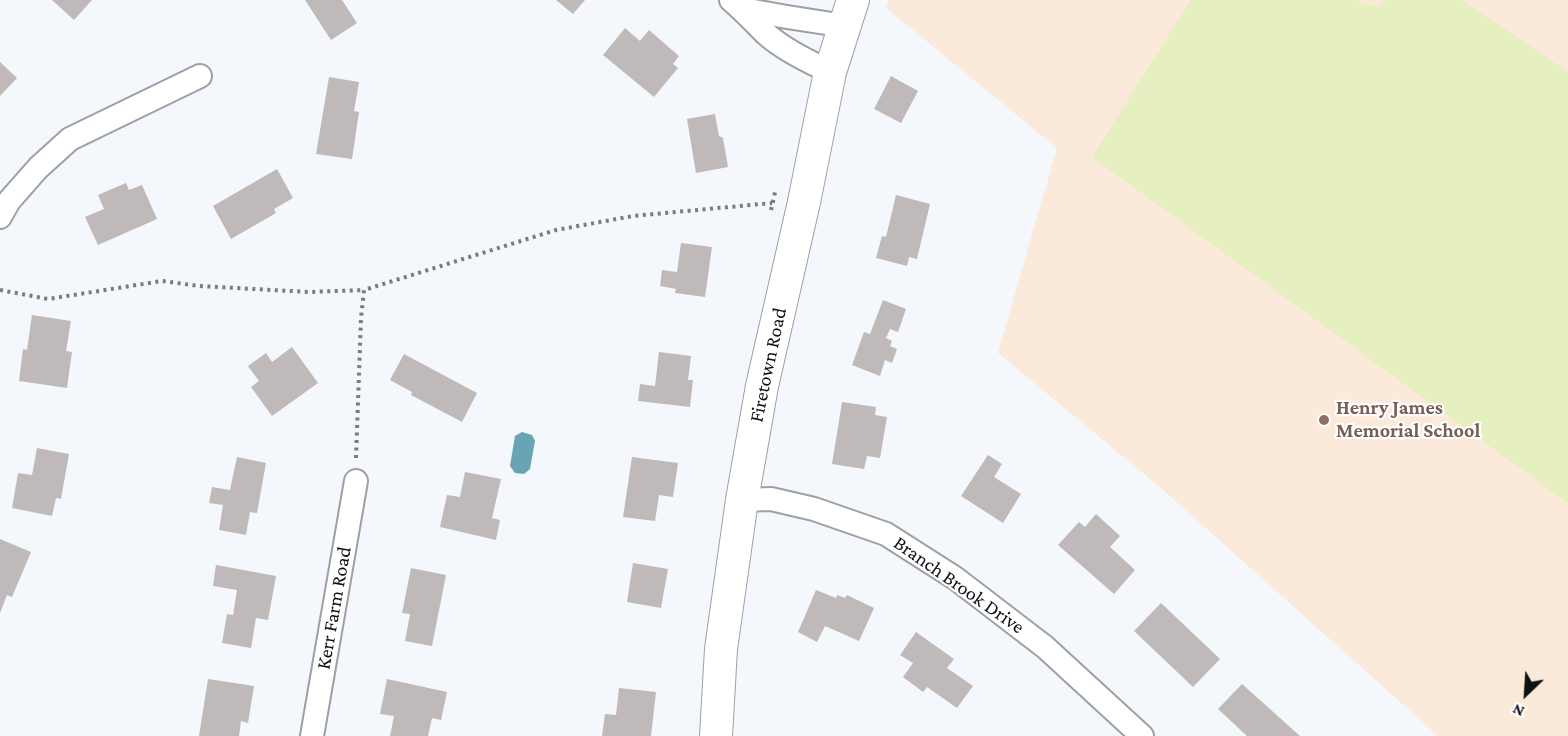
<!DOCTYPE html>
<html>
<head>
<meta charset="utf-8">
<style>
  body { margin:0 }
  #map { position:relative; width:1568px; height:736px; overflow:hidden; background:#f4f7fb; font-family:"Crimson Pro",serif }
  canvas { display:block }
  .north { position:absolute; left:1496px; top:664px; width:60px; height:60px; -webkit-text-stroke:4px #fff; paint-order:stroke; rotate:205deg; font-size:16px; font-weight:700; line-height:24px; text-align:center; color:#101112 }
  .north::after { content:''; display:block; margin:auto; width:21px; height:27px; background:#101112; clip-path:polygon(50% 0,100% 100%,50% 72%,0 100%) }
</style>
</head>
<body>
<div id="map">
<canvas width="1568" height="736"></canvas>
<div class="north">N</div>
</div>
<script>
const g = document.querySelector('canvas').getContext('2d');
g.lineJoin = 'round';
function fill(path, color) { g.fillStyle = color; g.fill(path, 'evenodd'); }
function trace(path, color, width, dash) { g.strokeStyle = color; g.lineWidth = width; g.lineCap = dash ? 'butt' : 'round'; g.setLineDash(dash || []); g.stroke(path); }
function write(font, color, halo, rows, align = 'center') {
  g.font = font + ' "Crimson Pro",serif'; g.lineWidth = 4.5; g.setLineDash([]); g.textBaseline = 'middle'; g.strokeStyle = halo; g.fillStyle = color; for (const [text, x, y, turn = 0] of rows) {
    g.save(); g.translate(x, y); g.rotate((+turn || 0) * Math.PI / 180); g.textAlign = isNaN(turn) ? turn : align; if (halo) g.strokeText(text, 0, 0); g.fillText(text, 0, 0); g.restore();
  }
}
fill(new Path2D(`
  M889,0H1568V736H1438L1161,488L998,353L1057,148L886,8Z`), '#fbead9');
fill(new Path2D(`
  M1191,0H1354L1378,7L1387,0H1462L1568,72V503L1092,157Z`), '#e5efbf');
fill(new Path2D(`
  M522,432L532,435L535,441L530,469L524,474L515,473L510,466L515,436Z`), '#67a4b4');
fill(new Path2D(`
  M52,0H92L74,20Z
  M305,0H342L357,23L331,40Z
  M556,0H585L573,14Z
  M625,28L640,41L649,30L679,56L673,64L678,68L654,97L603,55Z
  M0,62L17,78L0,96Z
  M891,76L918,91L901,123L874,109Z
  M329,77L359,82L354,111L359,112L352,159L316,154Z
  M715,114L719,136L723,138L728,167L696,173L687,119Z
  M277,169L293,198L274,209L276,213L231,239L213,206Z
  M126,183L129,190L142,185L157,219L98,245L85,217L104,209L98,195Z
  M896,195L930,204L917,259L909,257L907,266L876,258L882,236L886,237Z
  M681,243L712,247L705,297L675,293L676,289L660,286L662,270L677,272Z
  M883,300L906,309L898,332L890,329L886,338L892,341L890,346L897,349L892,363L885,360L880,376L852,365L864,332L870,334Z
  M32,315L71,321L66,351L72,352L67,388L19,381L23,349L27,350Z
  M292,347L318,383L272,416L251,387L259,381L248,366L266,353L272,362Z
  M659,352L691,356L688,380H693L690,407L638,401L640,384L655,386Z
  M404,354L477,393L462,422L411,395L412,392L390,380Z
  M842,402L876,407L875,415L887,417L880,458L867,456L864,469L832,464Z
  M37,448L69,454L61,499L56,498L52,516L12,508L18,473L32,475Z
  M988,455L1002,464L994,477L1021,494L1003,523L961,496Z
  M237,457L266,463L257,513L250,512L246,535L219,530L223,505L209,503L212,487L230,490Z
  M632,457L678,463L673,497L659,495L655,521L623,517Z
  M465,472L501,479L492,518L500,520L496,540L440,527L447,495L460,497Z
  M1096,514L1120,536L1110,547L1135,570L1114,594L1058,545L1079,522L1085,527Z
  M0,539L31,552L12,597L7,595L0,613Z
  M633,563L668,569L661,608L627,602Z
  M216,565L276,576L268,620L256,618L251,648L222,643L227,614L233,615L237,590L213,586Z
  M411,568L446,575L432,646L405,641L410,614L402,613Z
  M816,590L836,598L837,595L845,598L847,595L874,608L859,641L825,626L817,642L798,632Z
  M1161,603L1220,659L1193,687L1134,631Z
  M916,632L954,659L947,668L973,686L957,708L927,687L923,692L903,677L913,663L900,655Z
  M208,679L254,686L248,723L241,721L239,736H199Z
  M387,679L447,692L441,720L432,718L428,736H390L394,716L380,714Z
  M1242,684L1300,736H1247L1218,709Z
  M619,688L656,692L651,736H602L605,714L616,715Z`), '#bfbab9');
const street = new Path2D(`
  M731,0C743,10 754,22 765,33C784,50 808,61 830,72
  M742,9L787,17L845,26
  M0,217L9,201L38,168L70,139L200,76
  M742,500L771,499L814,509L886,534L955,578L1045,647L1142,736
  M312,736L356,481`);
const secondary = new Path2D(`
  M716,736L721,649L742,500L762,386L804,202L830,72L853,0`);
trace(street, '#9da0a4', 26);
trace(secondary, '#9da0a4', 34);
trace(new Path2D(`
  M771,210L776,188
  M0,290L48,299L162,281L199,286L309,292L364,290
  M356,458L361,318L364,290L556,230L633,216L772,203`), '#797b7d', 4, [3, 4.5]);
trace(street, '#fff', 22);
trace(secondary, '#fff', 32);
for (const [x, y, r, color] of [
  [1324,420,6,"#8d6e63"]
]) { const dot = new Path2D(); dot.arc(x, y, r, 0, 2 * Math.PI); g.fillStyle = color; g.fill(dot); trace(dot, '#fff', 2); }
write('20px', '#101112', '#fff', [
  ["Firetown Road",768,365,-78],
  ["Branch Brook Drive",959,585,35],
  ["Kerr Farm Road",334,608,-80]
]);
write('bold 20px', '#785e54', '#fff', [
  ["Henry James",1336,408],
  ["Memorial School",1336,431]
], 'left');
</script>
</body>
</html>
